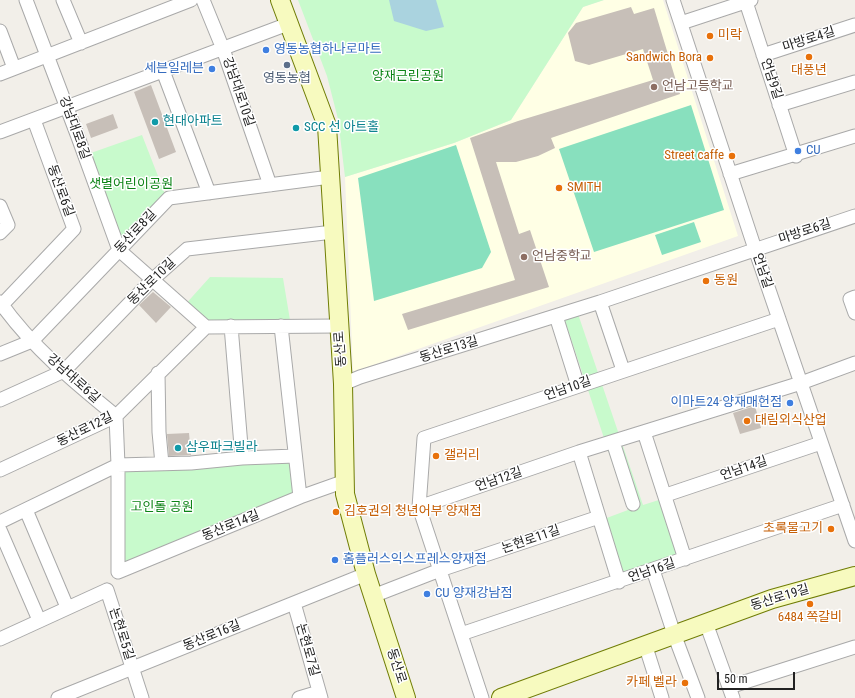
<!DOCTYPE html>
<html>
<head>
<meta charset="utf-8">
<style>
  body { margin:0 }
  #map { position:relative; width:855px; height:698px; overflow:hidden; background:#f2efe9; font-family:"Roboto Condensed",sans-serif }
  canvas { display:block }
  .scale { position:absolute; left:717px; top:672px; width:78px; height:18px; box-sizing:border-box; border:2px solid #222; border-top:0; padding-left:5px; font-size:12px; line-height:14px; white-space:nowrap; color:#222; -webkit-text-stroke:3px #fff; paint-order:stroke }
</style>
</head>
<body>
<div id="map">
<canvas width="855" height="698"></canvas>
<div class="scale">50 m</div>
</div>
<script>
const g = document.querySelector('canvas').getContext('2d');
g.lineJoin = 'round';
function fill(path, color) { g.fillStyle = color; g.fill(path, 'evenodd'); }
function trace(path, color, width, dash) { g.strokeStyle = color; g.lineWidth = width; g.lineCap = dash ? 'butt' : 'round'; g.setLineDash(dash || []); g.stroke(path); }
function write(font, color, halo, rows, align = 'center') {
  g.font = font + ' "Roboto Condensed","Noto Sans KR",sans-serif'; g.lineWidth = 3; g.setLineDash([]); g.textBaseline = 'middle'; g.strokeStyle = halo; g.fillStyle = color; for (const [text, x, y, turn = 0] of rows) {
    g.save(); g.translate(x, y); g.rotate((+turn || 0) * Math.PI / 180); g.textAlign = isNaN(turn) ? turn : align; if (halo) g.strokeText(text, 0, 0); g.fillText(text, 0, 0); g.restore();
  }
}
fill(new Path2D(`
  M604,0H663L738,236L353,372L345,177L454,143L511,120L583,7Z`), '#ffffe5');
fill(new Path2D(`
  M298,0H604L583,7L511,120L454,143L345,177L338,119L327,76Z
  M142,135L165,194L121,240L88,154Z
  M210,277L283,278L291,326L206,327L183,307Z
  M578,314L643,505L662,499L679,554L622,574L604,519L628,510L564,318Z
  M295,456L300,497L118,572V465Z`), '#c8facc');
fill(new Path2D(`
  M691,105L724,210L594,252L559,149Z
  M456,145L491,252L482,268L374,301L358,178Z
  M694,222L701,242L662,255L655,235Z`), '#88e0be');
fill(new Path2D(`
  M389,0H436L444,27L426,31L394,21Z`), '#aad3df');
fill(new Path2D(`
  M631,7L634,14L654,8L680,94L551,138L555,148L538,156L516,162H496L519,234L530,230L549,287L408,330L402,314L515,280L470,138L518,121L653,80L643,49L589,65L575,61L568,33L576,23Z
  M151,85L176,152L159,159L134,92Z
  M113,114L118,128L91,138L86,124Z
  M153,292L171,307L156,323L139,305Z
  M755,406L761,428L740,434L733,413Z
  M189,433L191,455L169,456L167,434Z`), '#c7bfb8');
const street = new Path2D(`
  M26,0L78,137L119,250L206,327
  M63,0L81,43
  M203,0L223,49L270,185
  M673,0L755,249L855,541
  M746,2L796,156
  M681,23L751,0
  M0,31L14,68
  M763,55L855,25
  M163,71L209,193
  M0,74L191,0
  M779,105L855,82
  M0,132L288,24
  M730,174L855,136
  M0,206L8,225L0,233
  M855,297L850,299L855,313
  M0,302C31,346 74,382 116,416L118,465V572
  M600,302L623,370
  M0,307L74,229L34,120
  M556,316L578,386
  M231,326L242,458
  M281,326L300,497
  M0,354L32,341L169,198L330,177
  M158,373L159,432L162,464
  M343,384L360,377L600,302L855,216
  M0,400L64,371L152,280L187,249L333,232
  M644,432L685,559
  M613,442L633,504
  M579,452L619,582
  M0,470L116,416L206,327L339,326
  M666,495L821,443
  M419,507L579,452L801,383L855,363
  M26,510L67,607
  M0,522L118,465L191,463L242,458L295,456
  M0,530L39,620
  M653,570L674,634L698,698
  M118,572L300,497L345,481
  M107,590L142,698
  M373,596L440,570L599,517
  M294,603L321,698
  M706,623L733,698
  M461,634L843,505
  M0,639L107,590
  M645,644L662,698
  M729,687L855,647
  M58,698L366,574
  M299,698L319,692
  M482,698L419,507L424,438L779,319`);
const secondary = new Path2D(`
  M280,0L327,126L343,384L345,494L366,574L406,698
  M501,698L772,599L855,576`);
trace(street, '#a9a9a9', 15);
trace(secondary, '#707d05', 20);
trace(street, '#fff', 13);
trace(secondary, '#f7fabf', 18);
for (const [x, y, r, color] of [
  [710,36,4,"#e8710a"],
  [266,50,4,"#3f7fe0"],
  [809,57,4,"#e8710a"],
  [710,58,4,"#e8710a"],
  [287,65,4,"#5c6f8a"],
  [212,69,4,"#3f7fe0"],
  [654,87,4,"#8d6e63"],
  [155,122,4,"#0f9aa8"],
  [296,128,4,"#0f9aa8"],
  [798,151,4,"#3f7fe0"],
  [732,156,4,"#e8710a"],
  [559,188,4,"#e8710a"],
  [524,257,4,"#8d6e63"],
  [706,281,4,"#e8710a"],
  [790,403,4,"#3f7fe0"],
  [747,421,4,"#e8710a"],
  [178,448,4,"#0f9aa8"],
  [436,456,4,"#e8710a"],
  [336,512,4,"#e8710a"],
  [831,529,4,"#e8710a"],
  [335,560,4,"#3f7fe0"],
  [427,594,4,"#3f7fe0"],
  [810,604,4,"#e8710a"],
  [685,683,4,"#e8710a"]
]) { const dot = new Path2D(); dot.arc(x, y, r, 0, 2 * Math.PI); g.fillStyle = color; g.fill(dot); trace(dot, '#fff', 1.5); }
write('13px', '#c56008', '#fff', [
  ["미락",718,36],
  ["Sandwich Bora",702,58,"right"],
  ["대풍년",809,71,"center"],
  ["Street caffe",724,156,"right"],
  ["SMITH",567,188],
  ["동원",714,281],
  ["대림외식산업",755,421],
  ["갤러리",444,456],
  ["김호권의 청년어부 양재점",344,512],
  ["초록물고기",823,529,"right"],
  ["6484 쪽갈비",810,618,"center"],
  ["카페 벨라",677,683,"right"]
], 'left');
write('13px', '#222', '#fff', [
  ["마방로4길",809,40,-18],
  ["언남9길",771,79,72],
  ["강남대로10길",238,92,71],
  ["강남대로8길",74,128,70],
  ["동산로6길",60,191,70],
  ["동산로8길",136,232,-47],
  ["마방로6길",805,232,-18],
  ["언남길",762,271,71],
  ["동산로10길",152,282,-44],
  ["동산로",341,349,-94],
  ["동산로13길",449,350,-17],
  ["강남대로6길",73,379,42],
  ["언남10길",568,389,-19],
  ["동산로12길",85,430,-26],
  ["언남14길",744,469,-19],
  ["언남12길",499,480,-19],
  ["동산로14길",231,526,-22],
  ["논현로11길",531,540,-19],
  ["언남16길",652,571,-19],
  ["동산로19길",780,598,-17],
  ["논현로5길",121,634,72],
  ["동산로16길",212,636,-22],
  ["논현로7길",307,650,74],
  ["동산로",396,666,72]
]);
write('13px', '#366cbe', '#fff', [
  ["영동농협하나로마트",274,50],
  ["세븐일레븐",204,69,"right"],
  ["CU",806,151],
  ["이마트24 양재매헌점",782,403,"right"],
  ["홈플러스익스프레스양재점",343,560],
  ["CU 양재강남점",435,594]
], 'left');
write('13px', '#0c8416', '#fff', [
  ["양재근린공원",408,77],
  ["샛별어린이공원",131,185],
  ["고인돌 공원",162,508]
]);
write('13px', '#4e5e75', '#fff', [
  ["영동농협",287,79]
]);
write('13px', '#785e54', '#fff', [
  ["언남고등학교",662,87],
  ["언남중학교",532,257]
], 'left');
write('13px', '#0d838f', '#fff', [
  ["현대아파트",163,122],
  ["SCC 선 아트홀",304,128],
  ["삼우파크빌라",186,448]
], 'left');
</script>
</body>
</html>
